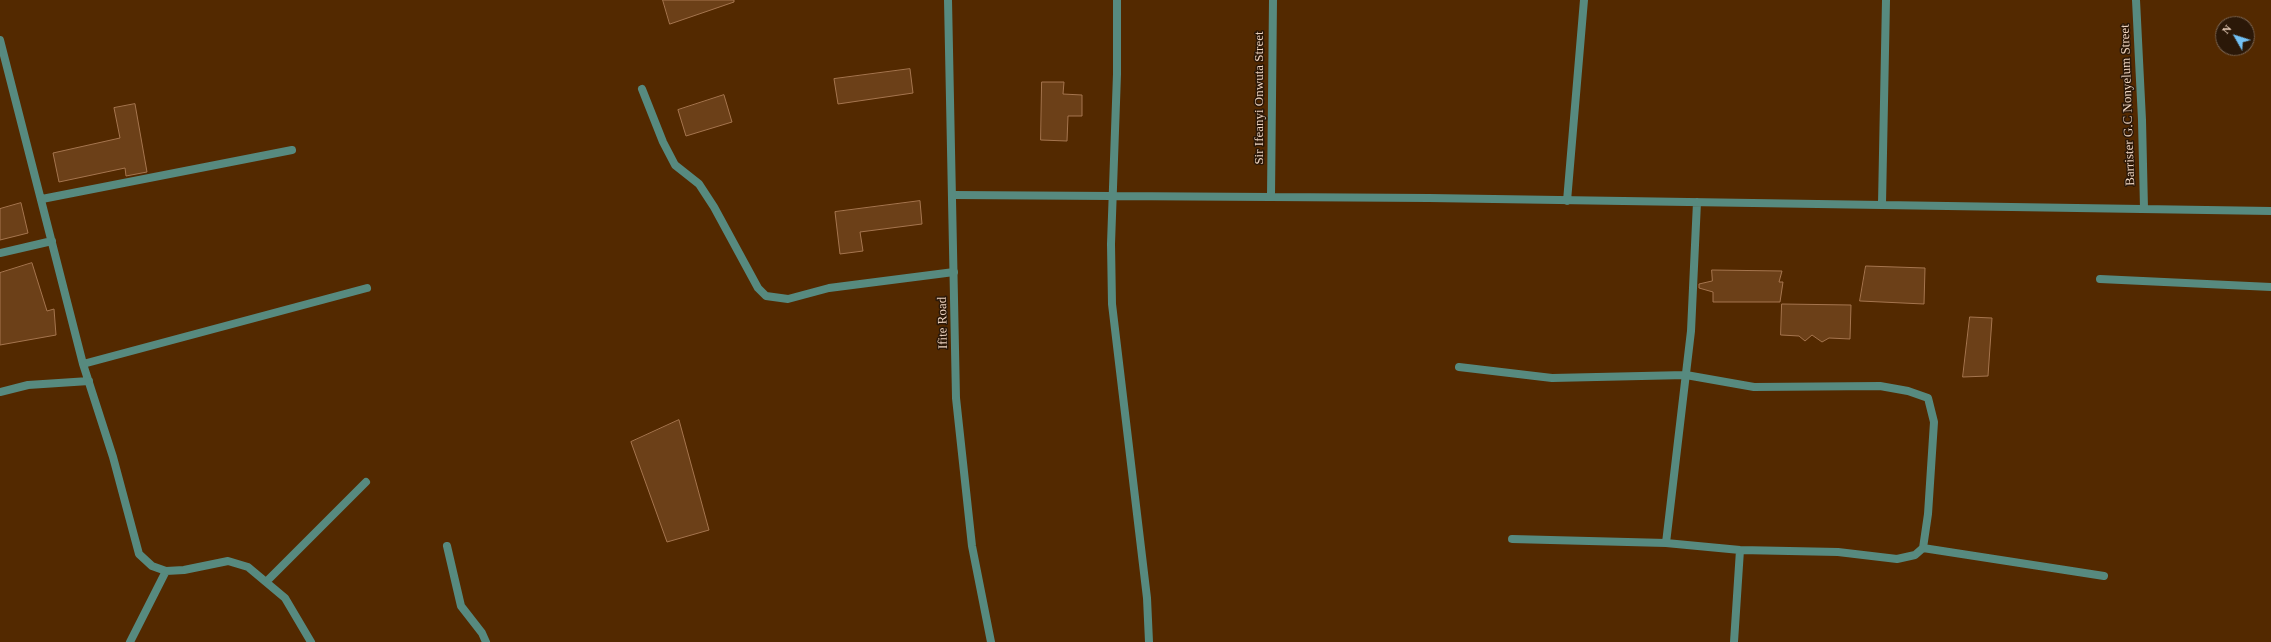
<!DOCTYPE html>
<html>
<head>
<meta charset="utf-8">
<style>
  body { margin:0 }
  #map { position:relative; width:2271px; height:642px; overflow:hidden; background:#532900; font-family:Georgia,serif }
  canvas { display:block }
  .north { position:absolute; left:2215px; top:16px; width:40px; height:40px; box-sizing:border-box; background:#2b1808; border:1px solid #796351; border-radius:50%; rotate:309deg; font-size:11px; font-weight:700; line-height:16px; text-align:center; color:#eed3bf }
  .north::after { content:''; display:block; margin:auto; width:14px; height:18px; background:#72c1f5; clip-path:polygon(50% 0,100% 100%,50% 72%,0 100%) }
</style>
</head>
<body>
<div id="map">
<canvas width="2271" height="642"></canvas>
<div class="north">N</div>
</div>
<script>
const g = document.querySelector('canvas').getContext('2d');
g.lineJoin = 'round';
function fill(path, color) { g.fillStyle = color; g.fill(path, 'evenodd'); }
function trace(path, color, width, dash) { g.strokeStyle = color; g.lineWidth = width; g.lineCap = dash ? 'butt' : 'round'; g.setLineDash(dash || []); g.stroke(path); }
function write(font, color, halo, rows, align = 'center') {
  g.font = font + ' Georgia,serif'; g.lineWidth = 3; g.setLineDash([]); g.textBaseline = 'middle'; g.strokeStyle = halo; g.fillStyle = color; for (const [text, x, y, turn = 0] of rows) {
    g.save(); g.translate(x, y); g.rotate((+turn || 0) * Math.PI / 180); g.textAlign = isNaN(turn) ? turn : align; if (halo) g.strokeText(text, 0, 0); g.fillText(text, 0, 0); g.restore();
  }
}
const building = new Path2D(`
  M663,0H734V2L670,24Z
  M910,69L913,93L838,104L834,79Z
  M1042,82H1064L1063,94L1082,95V116H1068L1067,141L1041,140Z
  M724,95L732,122L686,136L678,110Z
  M135,104L147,172L126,176L125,168L59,182L53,153L120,138L114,108Z
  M920,201L922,224L860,232L863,251L840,254L835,212Z
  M21,203L28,233L0,240V209Z
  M32,263L47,311L54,309L56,335L0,345V273Z
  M1866,266L1925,268L1924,304L1860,301Z
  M1712,270L1782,271L1779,282H1783L1780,302H1713V292L1699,288V284L1712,281Z
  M1782,304L1851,305L1850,339L1829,338L1822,342L1812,335L1805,341L1799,336L1781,335Z
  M1970,317L1992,318L1988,376L1963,377Z
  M679,420L709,530L667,542L631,442Z`);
fill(building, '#6c4018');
trace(building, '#a5754e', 1);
trace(new Path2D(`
  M1117,0V74L1111,244L1112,304L1147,598L1149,642
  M2136,0L2142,120L2144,209
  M0,40L83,364L113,457L139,554L152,566L166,571L184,570L228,561L248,567L285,598L311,642
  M642,89L663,142L675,165L699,184L714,207L758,288L766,296L788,299L829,288L954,272
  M953,195L1429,198L2271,211
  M1271,196L1273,0
  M42,199L292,150
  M1567,201L1584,0
  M1882,204L1886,0
  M0,253L52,241
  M2100,279L2271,287
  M83,364L367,288
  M1459,367L1552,378L1686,375L1754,387L1880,386L1908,391L1928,398L1934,422L1928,514L1923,548L1915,555L1897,559L1838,552L1740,550L1666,543L1512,539
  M0,392L28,385L89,381
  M1666,543L1691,331L1697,202
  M447,546L461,606L482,633L486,642
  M1923,548L2104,576
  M266,582L366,482
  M130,642L166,571
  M1734,642L1740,550`), '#578a7f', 8);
trace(new Path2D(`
  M948,0L956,398L972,546L991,642`), '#578a7f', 8);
write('13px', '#eed3bf', '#2b1808', [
  ["Sir Ifeanyi Onwuta Street",1260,98,-90],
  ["Barrister G.C Nonyelum Street",2128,105,-92],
  ["Ifite Road",943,323,-91]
]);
</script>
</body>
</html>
